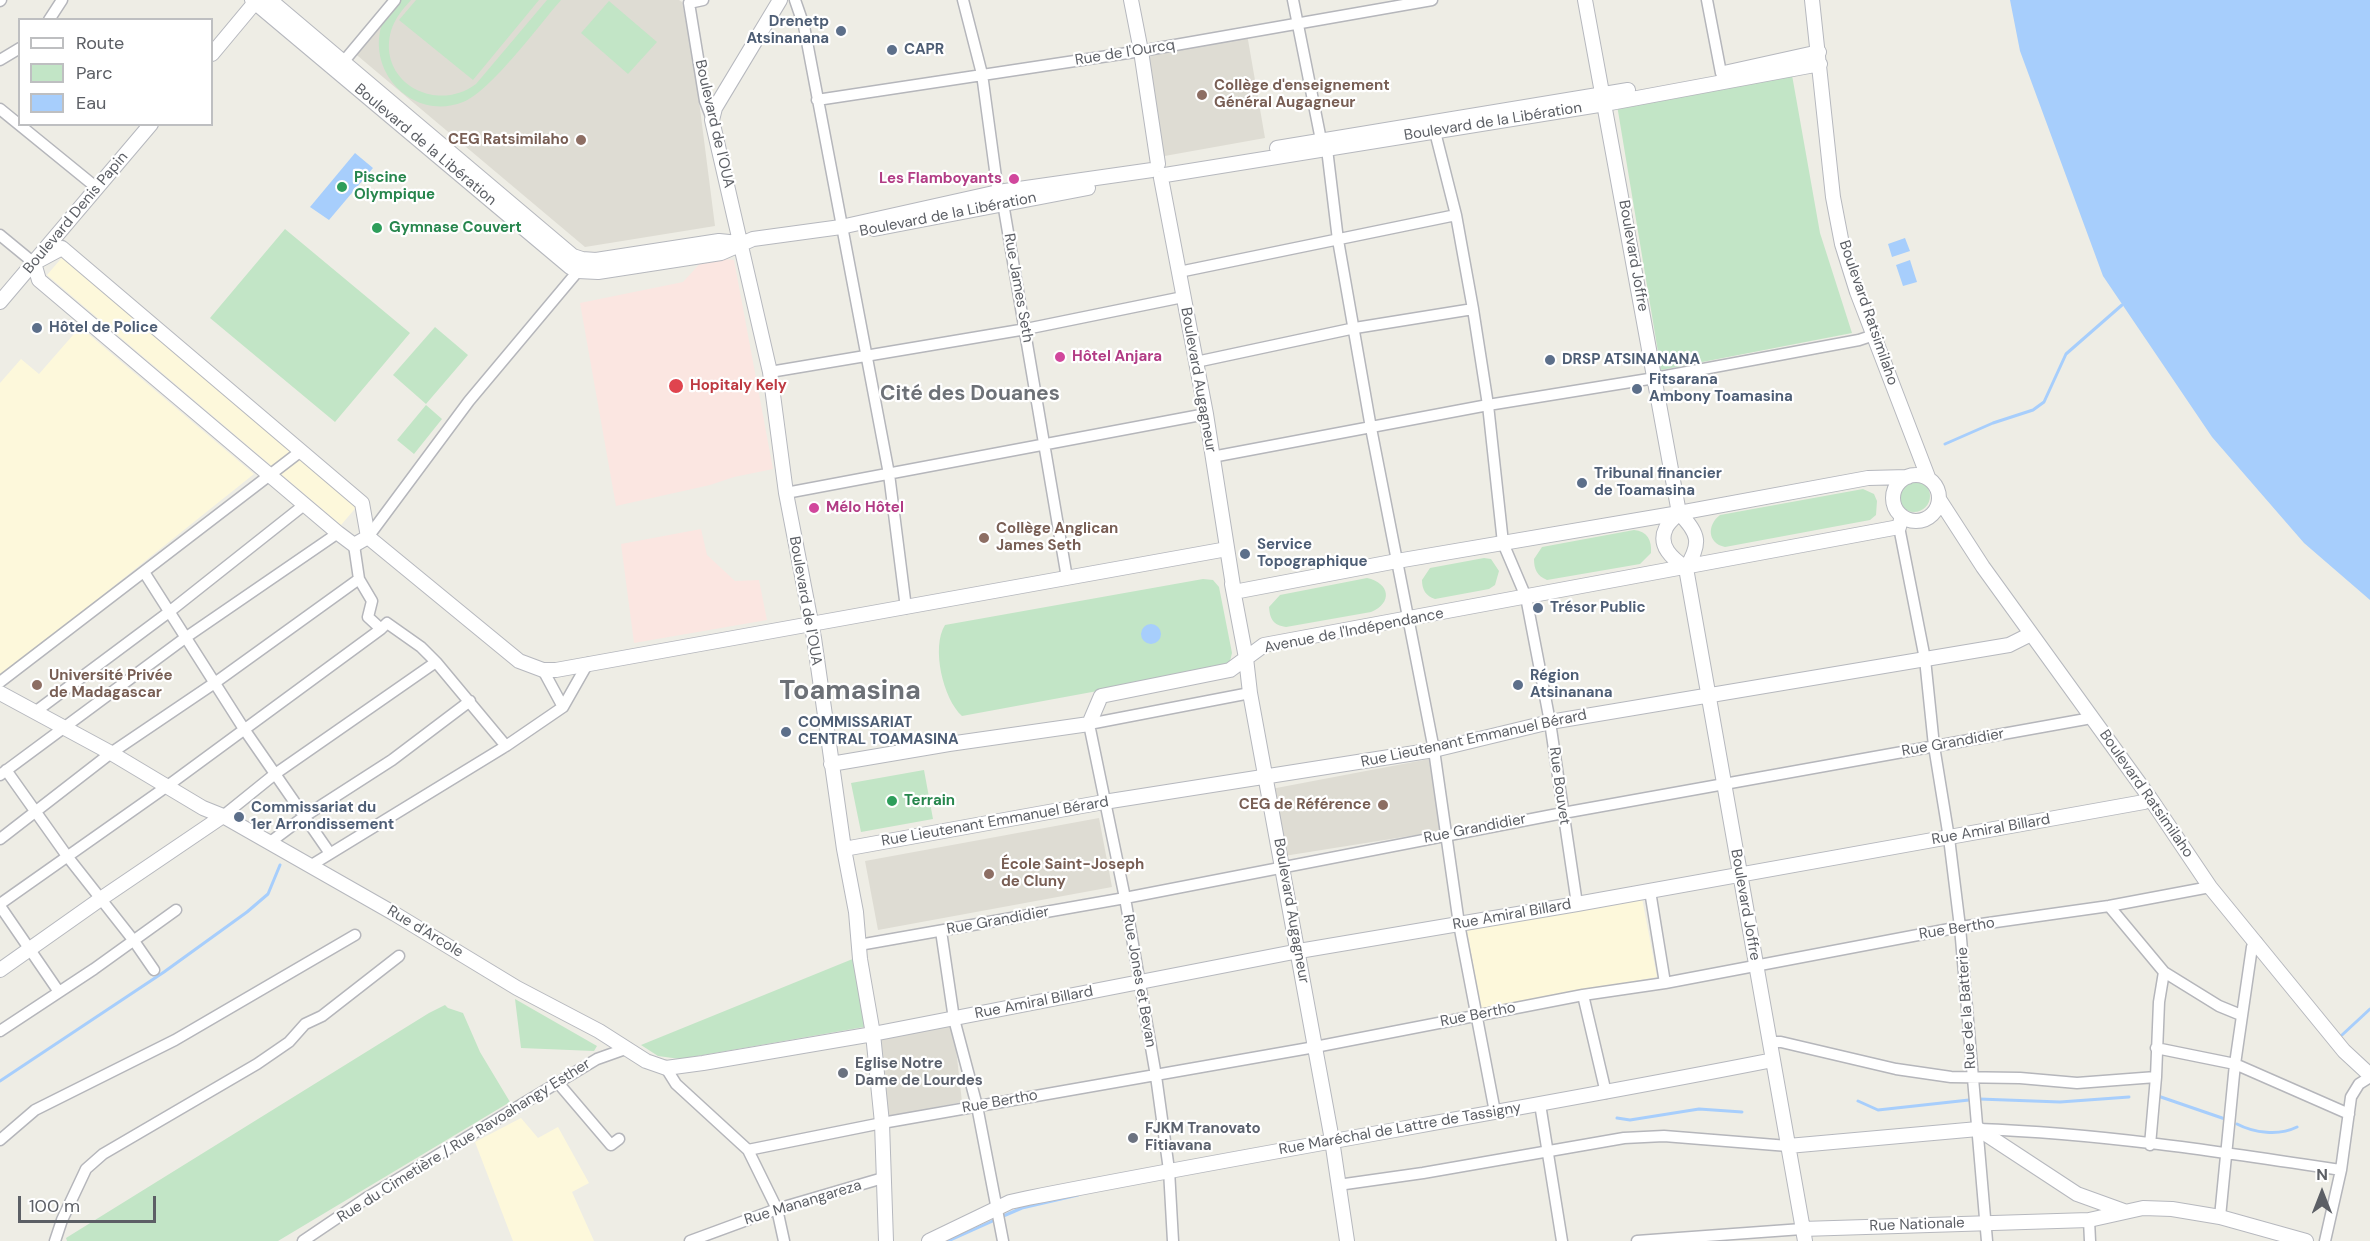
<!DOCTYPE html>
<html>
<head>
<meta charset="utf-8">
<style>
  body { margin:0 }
  #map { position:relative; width:2370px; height:1241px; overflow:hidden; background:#eeede5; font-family:"DM Sans",sans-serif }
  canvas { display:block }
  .legend { position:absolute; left:18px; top:18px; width:195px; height:108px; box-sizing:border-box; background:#fff; border:2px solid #bebfc1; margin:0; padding:8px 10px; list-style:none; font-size:18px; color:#5c5f65 }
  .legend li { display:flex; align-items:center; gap:12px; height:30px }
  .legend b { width:30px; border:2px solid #bebfc1 }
  .north { position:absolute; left:2292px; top:1163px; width:60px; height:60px; -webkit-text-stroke:4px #fff; paint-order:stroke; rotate:0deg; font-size:16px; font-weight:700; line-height:24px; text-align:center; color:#5c5f65 }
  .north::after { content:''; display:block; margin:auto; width:21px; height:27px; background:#5c5f65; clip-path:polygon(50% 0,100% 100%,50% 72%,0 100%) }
  .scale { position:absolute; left:18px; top:1196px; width:138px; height:27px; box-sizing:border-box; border:3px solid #5c5f65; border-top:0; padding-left:8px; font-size:18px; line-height:21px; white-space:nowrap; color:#5c5f65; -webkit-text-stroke:4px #fff; paint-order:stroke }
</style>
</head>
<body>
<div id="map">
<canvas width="2370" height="1241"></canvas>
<ul class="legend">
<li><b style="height:8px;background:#fff"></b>Route</li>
<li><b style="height:16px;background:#c2e5c6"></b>Parc</li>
<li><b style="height:16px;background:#a7cefc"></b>Eau</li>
</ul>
<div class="north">N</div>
<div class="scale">100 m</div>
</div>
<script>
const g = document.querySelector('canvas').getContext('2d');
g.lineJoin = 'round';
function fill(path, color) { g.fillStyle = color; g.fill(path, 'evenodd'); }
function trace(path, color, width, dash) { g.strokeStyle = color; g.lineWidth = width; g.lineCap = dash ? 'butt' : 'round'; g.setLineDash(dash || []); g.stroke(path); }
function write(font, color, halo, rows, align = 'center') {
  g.font = font + ' "DM Sans",sans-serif'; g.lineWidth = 4.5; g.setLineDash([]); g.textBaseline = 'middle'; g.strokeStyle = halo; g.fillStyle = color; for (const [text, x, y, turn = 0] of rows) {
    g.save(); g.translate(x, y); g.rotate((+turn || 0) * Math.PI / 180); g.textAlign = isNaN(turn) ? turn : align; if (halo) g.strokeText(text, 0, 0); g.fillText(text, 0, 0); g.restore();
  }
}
fill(new Path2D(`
  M65,254L359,504L341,525L47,275Z
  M80,327L254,474L0,677V383L21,359L39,374Z
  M1642,898L1657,977L1481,1008L1467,930Z
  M521,1118L538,1138L558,1127L589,1183L572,1192L594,1241H513L475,1142Z`), '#fdf8db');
fill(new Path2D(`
  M396,0H679L682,2L693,54L715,226L585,247L352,51Z
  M1247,34L1265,138L1159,157L1139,52Z
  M1429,759L1441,831L1284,856L1271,789Z
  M1099,818L1112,887L878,930L865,861Z
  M953,1022L962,1102L876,1119L873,1040Z`), '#dedcd3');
fill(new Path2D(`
  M706,257L734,260L773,469L734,477L710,485L616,506L580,303L683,282Z
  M701,529L707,555L735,581L759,580L767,620L634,643L621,544Z`), '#fbe6e1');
fill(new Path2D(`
  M398,0H411C403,9 395,18 391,31C377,82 436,114 476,84L547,0H561C540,24 490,92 463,102C416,121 368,76 381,27C384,17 391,9 398,0Z
  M416,0H539L473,80L399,20Z
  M609,1L657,42L628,74L581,33Z
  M1792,75L1820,233L1852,333L1661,370L1617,105Z
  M285,229L410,333L335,422L210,318Z
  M435,327L468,355L426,404L393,375Z
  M426,405L442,419L414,454L397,440Z
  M1898 496a16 16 0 1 1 32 0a16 16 0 1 1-32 0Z
  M1863,489L1874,494L1877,501L1876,515L1870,520L1725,547C1707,543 1707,525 1720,515Z
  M1634,530C1647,531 1652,540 1651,553L1640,564L1547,580C1537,576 1534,569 1534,559L1542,547Z
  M1484,558L1491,559L1499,571L1495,585L1489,589L1435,599C1426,596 1422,590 1422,580L1430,568Z
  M1367,578C1390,583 1393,603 1371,612L1286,627C1273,625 1270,619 1269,607L1280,595Z
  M1203,579L1213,580L1219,587L1232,653L1230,661L1222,668L962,716C943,699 931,647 945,625Z
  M924,770L933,819L861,832L851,783Z
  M860,956L864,1027L680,1059L658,1056L641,1045Z
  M515,999L597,1046L594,1051L521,1048Z
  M445,1005L448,1008L463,1013L480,1052L510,1102L278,1241H67L66,1238L429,1013Z`), '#c2e5c6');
fill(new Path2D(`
  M2010,0H2370V600L2304,543L2212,437L2103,276L2020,51Z
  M355,153L373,168L329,220L310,207Z
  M1905,238L1910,251L1892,257L1888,244Z
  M1910,260L1917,282L1903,286L1896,265Z
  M1141 634a10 10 0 1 1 20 0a10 10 0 1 1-20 0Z`), '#a7cefc');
trace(new Path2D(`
  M1945,444L1993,423L2033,410L2044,402L2066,354L2122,305
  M2342,1035L2370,1009
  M0,1081L164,972L247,912L268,894L280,865
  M2158,1096L2225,1119
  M1979,1099L2060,1102L2129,1097
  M1858,1101L1878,1110L1969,1100
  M1617,1118L1630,1120L1699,1109L1742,1112
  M2237,1124C2254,1133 2279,1136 2297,1127
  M1001,1217L1022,1208L1078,1195
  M948,1241L995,1220`), '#a7cefc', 3);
const street = new Path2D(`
  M795,0L804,26L889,474L906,608
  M963,0L982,74L998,192L1003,203L1067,578
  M1293,0L1321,140L1327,149L1338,240L1371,428L1434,750L1459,924L1495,1112
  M1707,0L1721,73
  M0,1L1,0
  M689,3L705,101L712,119
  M689,3L703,0
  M49,20L62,0
  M0,60L20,48
  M339,67L395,0
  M817,100L1141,51L1432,0
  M0,109L97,188
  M1433,124L1456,215L1473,309L1488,405L1503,543L1526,597L1550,722L1577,904
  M0,235L34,263
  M1179,272L1456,215
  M1196,362L1355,328L1473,309
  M770,372L1026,329L1183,297
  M1212,457L1488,405L1655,378L1859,340L1874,335
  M786,493L1206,414
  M1899,527L1925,659L1934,746L1949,838L1960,927L1987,1241
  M368,537L469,401L578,271L580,265
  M354,545L359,579L372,601L368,617L381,629L387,623L421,647L436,662L506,746
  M144,572L244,729L329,852
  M543,670L563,707
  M0,682L301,451
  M35,712L169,612L304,505
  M6,770L67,856L134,941L154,970
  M0,775L185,638L338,533
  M223,816L275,774L436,662
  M0,839L111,753L216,682L359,579
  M269,843L305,816L392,760L470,701
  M310,866L506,746L563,707L588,663
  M1650,891L1665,983
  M0,904L166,787L381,629
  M0,906L59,992
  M2109,906L2164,972L2219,1006L2241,1015
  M941,931L954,1019L977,1106L1003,1241
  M859,945L1125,898L1563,813L2086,719L2091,716
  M1583,995L1606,1093
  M0,1031L94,969L176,910
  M1770,1042H1781L1896,1069L1951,1077L2020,1078L2077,1083L2156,1077
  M2156,1048L2235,1064L2349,1114
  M666,1068L676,1084L748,1150L777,1209L784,1241
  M559,1084L611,1145L619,1139
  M1540,1104L1562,1241
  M1978,1129C2098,1133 2222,1152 2341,1170
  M0,1140L35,1110L175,1040L355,935
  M2150,1145L2156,1077L2159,1002L2164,972
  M748,1150L882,1123L1315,1047L1583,995L1665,983L1960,927L2109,906L2210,887
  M1338,1185L1423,1173L1624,1138L1664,1136L1788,1146
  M2220,1217L2235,1064L2252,947L2257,942
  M2089,1220L2090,1241
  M55,1241L62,1220L86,1169L103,1154L257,1064L289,1042L305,1024L322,1016L399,956
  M303,1241L368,1197L597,1059L628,1048
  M690,1241L777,1209L883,1178
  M1173,1241L1169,1170L1156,1076L1125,898L1089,724L1250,693
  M1637,1241L1802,1229
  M2325,1241L2341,1170L2351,1097L2359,1084L2370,1077`);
const secondary = new Path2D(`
  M252,0L570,267L578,271L598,272L721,253L753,239L841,227L998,192L1152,170
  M270,0L573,256L582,259L596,260L719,241L739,243
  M780,0L715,108L712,120L770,372L786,493L814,638L844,849L856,912L860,959L873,1034L882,1123L886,1241
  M1131,0L1141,51L1158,164
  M1585,0L1679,513
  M1812,0L1833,197L1842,244L1857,292L1928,477
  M212,54L257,0
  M1724,73L1819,52
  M1277,148L1628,90
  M1165,175L1605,104L1820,64
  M1161,178L1206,414L1234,592L1397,561L1679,513L1868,478L1908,477
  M874,229L1088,188
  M0,302L151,124
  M1893 498a23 23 0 1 1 46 0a23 23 0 1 1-46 0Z
  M1939,499L1983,567L2150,798L2210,887L2344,1051L2370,1075
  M1679,513C1700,534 1701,544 1686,568C1673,559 1657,546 1666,528C1668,523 1675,517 1679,513Z
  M368,537L354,545L338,533L39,280L34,263L62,248L362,503L368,537L519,661L543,670H556L1227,549
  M1686,568L1805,1241
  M1232,584L1246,658L1250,693L1332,1140L1347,1241
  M0,693L111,753L203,808L223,816L395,914L517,988L599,1031L646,1061L666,1068L703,1063L873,1034L1299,951L1577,904L2144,802L2150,798
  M831,764L949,744L1089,724L1101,696L1230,670L1264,645L1899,527L1902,516
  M844,849L1104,802L1434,750L1550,722L2009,645L2031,634
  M0,970L102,898L223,816
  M1788,1146L1978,1129L2077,1194L2124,1211
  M1802,1229L2089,1220L2143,1208L2172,1209L2220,1217L2306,1241
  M929,1241L1010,1202L1028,1198C1276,1149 1525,1109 1773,1060`);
trace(street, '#b5b6bb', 13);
trace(secondary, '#b6b8be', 16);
trace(street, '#fff', 10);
trace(secondary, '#fff', 14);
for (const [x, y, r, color] of [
  [841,31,6,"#5c6f8a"],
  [892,50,6,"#5c6f8a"],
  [1202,95,6,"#8d6e63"],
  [581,140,6,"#8d6e63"],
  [1014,179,6,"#d1479c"],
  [342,187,6,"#2e9e5b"],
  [377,228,6,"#2e9e5b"],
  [37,328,6,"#5c6f8a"],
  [1060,357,6,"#d1479c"],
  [1550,360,6,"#5c6f8a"],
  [676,386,8,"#e0444e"],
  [1637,389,6,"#5c6f8a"],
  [1582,483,6,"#5c6f8a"],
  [814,508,6,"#d1479c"],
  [984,538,6,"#8d6e63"],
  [1245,554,6,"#5c6f8a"],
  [1538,608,6,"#5c6f8a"],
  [37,685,6,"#8d6e63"],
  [1518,685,6,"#5c6f8a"],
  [786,732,6,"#5c6f8a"],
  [892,801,6,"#2e9e5b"],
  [1383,805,6,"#8d6e63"],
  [239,817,6,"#5c6f8a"],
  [989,874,6,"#8d6e63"],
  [843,1073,6,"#6b7280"],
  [1133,1138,6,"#6b7280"]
]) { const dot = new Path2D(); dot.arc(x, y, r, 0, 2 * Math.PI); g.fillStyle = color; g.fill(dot); trace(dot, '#fff', 2); }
write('bold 15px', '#4e5e75', '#fff', [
  ["Drenetp",829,22,"right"],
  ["Atsinanana",829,39,"right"],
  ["CAPR",904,50],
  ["Hôtel de Police",49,328],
  ["DRSP ATSINANANA",1562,360],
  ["Fitsarana",1649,380],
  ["Ambony Toamasina",1649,397],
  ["Tribunal financier",1594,474],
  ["de Toamasina",1594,491],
  ["Service",1257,545],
  ["Topographique",1257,562],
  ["Trésor Public",1550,608],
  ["Région",1530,676],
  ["Atsinanana",1530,693],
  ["COMMISSARIAT",798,723],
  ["CENTRAL TOAMASINA",798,740],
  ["Commissariat du",251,808],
  ["1er Arrondissement",251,825]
], 'left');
write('15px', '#5c5f65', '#fff', [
  ["Rue de l'Ourcq",1125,53,-9],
  ["Boulevard de la Libération",1493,122,-9],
  ["Boulevard de l'OUA",714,124,77],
  ["Boulevard de la Libération",425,145,40],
  ["Boulevard Denis Papin",76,213,-50],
  ["Boulevard de la Libération",948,215,-11],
  ["Boulevard Joffre",1633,256,80],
  ["Rue James Seth",1018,288,80],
  ["Boulevard Ratsimilaho",1868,313,71],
  ["Boulevard Augagneur",1198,380,80],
  ["Boulevard de l'OUA",805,601,80],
  ["Avenue de l'Indépendance",1354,631,-11],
  ["Rue Lieutenant Emmanuel Bérard",1474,739,-12],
  ["Rue Grandidier",1953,743,-10],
  ["Rue Bouvet",1559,786,82],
  ["Boulevard Ratsimilaho",2146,794,55],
  ["Rue Lieutenant Emmanuel Bérard",995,822,-10],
  ["Rue Grandidier",1475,829,-11],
  ["Rue Amiral Billard",1991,830,-10],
  ["Boulevard Joffre",1745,905,80],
  ["Boulevard Augagneur",1291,911,80],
  ["Rue Amiral Billard",1512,915,-10],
  ["Rue Grandidier",998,921,-10],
  ["Rue Bertho",1957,929,-9],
  ["Rue d'Arcole",425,932,31],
  ["Rue Jones et Bevan",1139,981,80],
  ["Rue Amiral Billard",1034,1003,-11],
  ["Rue de la Batterie",1967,1008,-94],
  ["Rue Bertho",1478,1015,-11],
  ["Rue Bertho",1000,1102,-10],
  ["Rue Maréchal de Lattre de Tassigny",1400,1129,-10],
  ["Rue du Cimetière / Rue Ravoahangy Esther",464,1141,-32],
  ["Rue Manangareza",803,1203,-17],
  ["Rue Nationale",1917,1225,-2]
]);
write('bold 15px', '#785e54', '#fff', [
  ["Collège d'enseignement",1214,86],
  ["Général Augagneur",1214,103],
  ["CEG Ratsimilaho",569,140,"right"],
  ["Collège Anglican",996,529],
  ["James Seth",996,546],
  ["Université Privée",49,676],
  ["de Madagascar",49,693],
  ["CEG de Référence",1371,805,"right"],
  ["École Saint-Joseph",1001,865],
  ["de Cluny",1001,882]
], 'left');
write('bold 15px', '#27864d', '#fff', [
  ["Piscine",354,178],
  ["Olympique",354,195],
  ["Gymnase Couvert",389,228],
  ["Terrain",904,801]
], 'left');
write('bold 15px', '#b23c85', '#fff', [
  ["Les Flamboyants",1002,179,"right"],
  ["Hôtel Anjara",1072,357],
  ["Mélo Hôtel",826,508]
], 'left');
write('bold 15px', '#be3a42', '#fff', [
  ["Hopitaly Kely",690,386]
], 'left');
write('bold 15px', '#5b616d', '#fff', [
  ["Eglise Notre",855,1064],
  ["Dame de Lourdes",855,1081],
  ["FJKM Tranovato",1145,1129],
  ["Fitiavana",1145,1146]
], 'left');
write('bold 21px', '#6d7177', '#fff', [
  ["Cité des Douanes",970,394]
]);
write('bold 27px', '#6d7177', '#fff', [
  ["Toamasina",850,692]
]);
</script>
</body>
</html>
